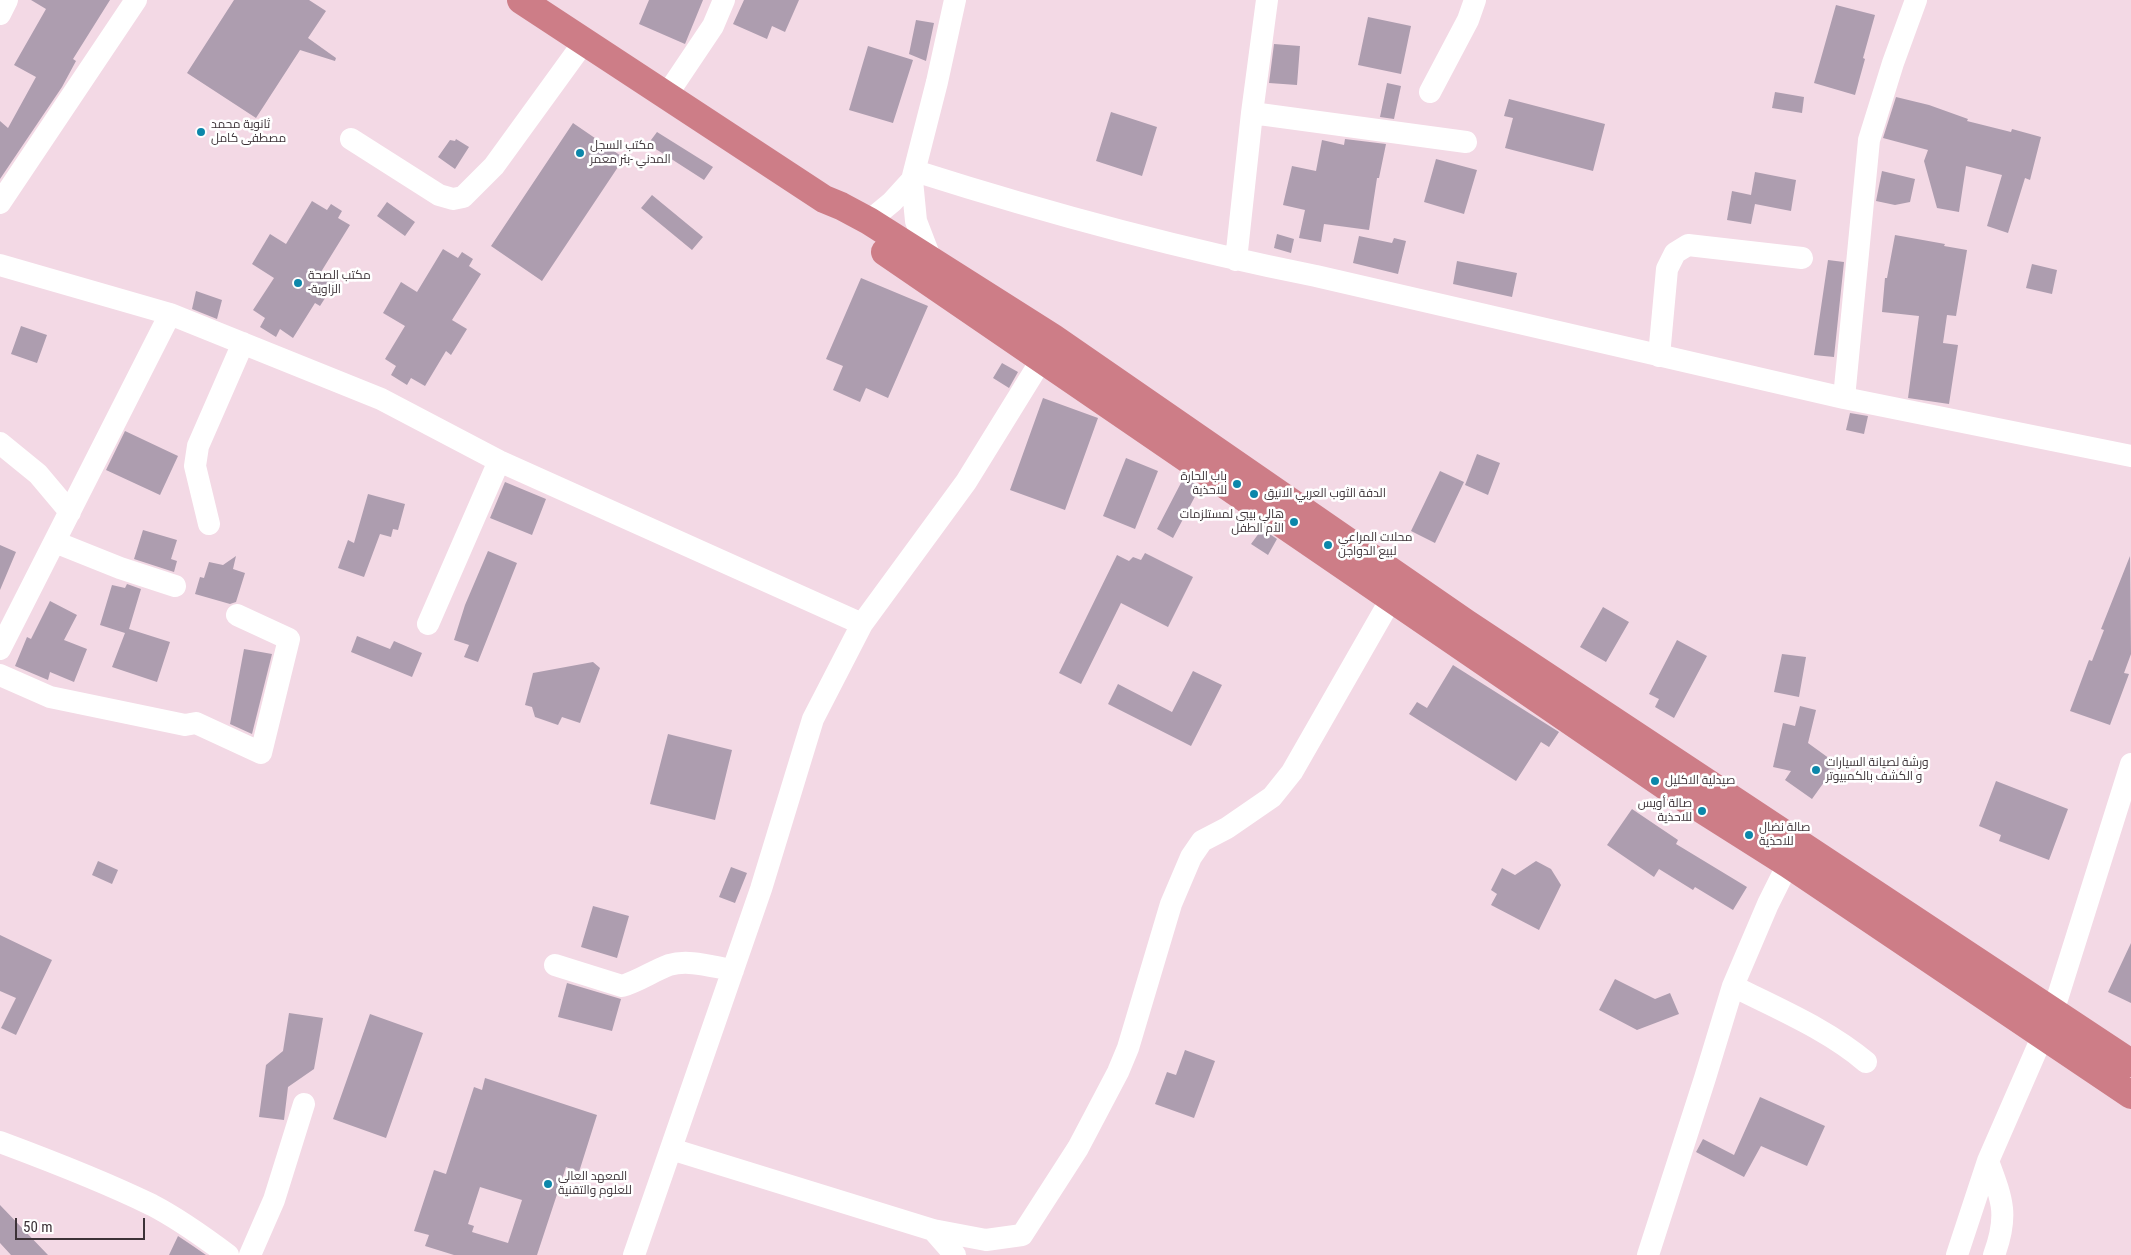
<!DOCTYPE html>
<html>
<head>
<meta charset="utf-8">
<style>
  body { margin:0 }
  #map { position:relative; width:2131px; height:1255px; overflow:hidden; background:#f3d9e5; font-family:"Roboto Condensed",sans-serif }
  canvas { display:block }
  .scale { position:absolute; left:15px; top:1218px; width:130px; height:22px; box-sizing:border-box; border:2px solid #3c3237; border-top:0; padding-left:6px; font-size:15px; line-height:18px; white-space:nowrap; color:#3c3237; -webkit-text-stroke:4px #fff; paint-order:stroke }
</style>
</head>
<body>
<div id="map">
<canvas width="2131" height="1255"></canvas>
<div class="scale">50 m</div>
</div>
<script>
const g = document.querySelector('canvas').getContext('2d');
g.lineJoin = 'round';
function fill(path, color) { g.fillStyle = color; g.fill(path, 'evenodd'); }
function trace(path, color, width, dash) { g.strokeStyle = color; g.lineWidth = width; g.lineCap = dash ? 'butt' : 'round'; g.setLineDash(dash || []); g.stroke(path); }
function write(font, color, halo, rows, align = 'center') {
  g.font = font + ' "Roboto Condensed",Cairo,sans-serif'; g.lineWidth = 5; g.setLineDash([]); g.textBaseline = 'middle'; g.strokeStyle = halo; g.fillStyle = color; for (const [text, x, y, turn = 0] of rows) {
    g.save(); g.translate(x, y); g.rotate((+turn || 0) * Math.PI / 180); g.textAlign = isNaN(turn) ? turn : align; if (halo) g.strokeText(text, 0, 0); g.fillText(text, 0, 0); g.restore();
  }
}
fill(new Path2D(`
  M31,0H110L73,59L76,61L62,87L0,179V121L8,128L36,77L14,65L46,9Z
  M234,0H309L326,11L308,38L336,58L335,61L300,50L256,118L187,73Z
  M649,0H703L685,44L639,24Z
  M744,0H799L785,32L772,26L767,39L733,24Z
  M1836,5L1875,15L1863,58L1865,59L1855,95L1814,83Z
  M1368,17L1411,26L1401,74L1358,65Z
  M916,20L934,23L926,61L909,54Z
  M1274,44L1300,46L1297,85L1269,83Z
  M868,46L913,60L893,123L849,110Z
  M1387,83L1401,86L1394,119L1380,117Z
  M1775,92L1804,97L1802,113L1772,108Z
  M1896,97L1929,105L1968,119L1967,121L2011,132L2012,129L2041,137L2030,180L2025,178L2008,233L1987,226L2002,175L1966,166L1959,212L1937,208L1924,161L1928,150L1883,138Z
  M1509,99L1605,124L1593,171L1505,148L1513,118L1504,116Z
  M1111,112L1157,127L1142,176L1096,161Z
  M573,123L624,158L542,281L491,246Z
  M657,132L713,167L704,180L648,144Z
  M456,139L469,147L455,169L438,157L450,140L455,141Z
  M1345,139L1386,144L1379,178H1377L1369,230L1324,224L1321,242L1299,238L1305,210L1283,205L1292,166L1316,171L1322,140L1344,145Z
  M1436,159L1477,170L1464,214L1424,202Z
  M1882,171L1915,179L1910,202L1895,205L1876,201Z
  M1755,172L1796,180L1791,211L1755,204L1751,224L1727,220L1732,191L1751,195Z
  M652,195L703,237L692,250L641,208Z
  M312,201L327,210L331,204L342,211L338,218L350,225L321,272L336,281L320,306L315,303L293,338L280,329L276,337L260,327L265,318L253,310L274,278L252,264L270,234L286,244Z
  M387,202L415,222L405,236L377,216Z
  M1277,234L1294,239L1291,253L1274,248Z
  M1895,235L1945,244L1944,246L1967,250L1956,316L1947,315L1943,343L1958,345L1949,404L1908,398L1919,316L1882,312L1885,278H1887Z
  M1359,236L1392,243L1394,238L1406,241L1398,274L1353,263Z
  M443,249L458,258L462,252L473,259L469,266L481,274L452,320L467,329L451,355L446,351L425,386L411,378L407,385L391,375L396,366L385,359L405,326L383,313L401,282L417,292Z
  M1828,260L1844,262L1834,357L1814,355Z
  M1457,261L1517,273L1512,297L1453,284Z
  M2032,264L2057,270L2052,294L2026,288Z
  M861,278L928,306L888,398L866,388L860,402L833,390L843,366L826,359Z
  M196,291L222,300L217,319L192,309Z
  M21,326L47,335L37,363L11,354Z
  M1002,363L1018,372L1009,388L993,378Z
  M1043,398L1098,418L1065,510L1010,490Z
  M1850,413L1868,416L1864,434L1846,430Z
  M125,431L178,456L160,495L106,470Z
  M1477,454L1500,463L1488,495L1465,485Z
  M1126,458L1158,471L1135,529L1103,516Z
  M1440,471L1464,482L1435,543L1411,531Z
  M1184,477L1200,487L1173,538L1157,529Z
  M505,482L546,499L532,535L490,518Z
  M368,494L405,504L398,530L393,529L391,537L380,534L364,577L338,568L348,540L354,543Z
  M1262,529L1277,539L1268,555L1251,544Z
  M143,530L177,540L171,559L177,561L174,572L134,559Z
  M0,545L16,552L0,590Z
  M488,551L517,563L478,662L464,657L469,645L454,640L465,605Z
  M1145,553L1193,577L1168,627L1121,603L1081,684L1059,673L1117,555L1129,561L1133,557L1141,560Z
  M236,556L233,569L245,573L236,602L230,604L195,594L200,577L204,578L209,562L223,565Z
  M2130,556L2131,654L2124,673L2129,674L2110,725L2070,711L2089,660L2092,661L2104,630L2101,629Z
  M127,584L141,589L129,629L170,642L157,682L112,667L125,633L100,625L112,585L125,588Z
  M50,601L77,615L64,640L87,649L74,682L50,672L48,680L15,666L27,637L31,639Z
  M1603,607L1629,622L1606,662L1580,647Z
  M357,636L390,649L394,641L422,653L412,677L351,652Z
  M1677,640L1707,656L1674,718L1655,707L1659,699L1649,694Z
  M244,649L272,654L252,734L230,724Z
  M1782,654L1806,657L1799,697L1774,692Z
  M593,662L600,668L580,723L562,717L558,725L535,717L532,707L525,705L533,673Z
  M1453,665L1559,732L1549,747L1541,742L1516,781L1409,714L1417,702L1427,708Z
  M1193,671L1222,685L1191,746L1108,704L1118,684L1172,712Z
  M1800,706L1816,710L1808,743L1837,764L1812,799L1785,780L1791,771L1773,767L1783,723L1795,726Z
  M668,734L732,750L715,820L650,804Z
  M1996,781L2068,809L2049,860L1999,841L2001,835L1979,826Z
  M1632,809L1678,840L1676,844L1747,887L1733,910L1695,887L1693,890L1659,869L1654,877L1607,845Z
  M98,861L118,870L112,884L92,875Z
  M1536,861L1551,869L1561,885L1539,930L1491,905L1497,894L1491,890L1502,868L1515,875Z
  M731,867L747,873L735,903L719,897Z
  M593,906L629,916L617,958L581,947Z
  M0,935L52,960L16,1035L1,1028L16,998L0,991Z
  M2131,943V1003L2108,992Z
  M1615,979L1655,999L1670,993L1679,1014L1637,1030L1599,1010Z
  M567,983L621,999L612,1031L558,1017Z
  M289,1013L323,1018L314,1069L288,1087L284,1120L259,1117L266,1065L283,1051Z
  M370,1014L423,1033L386,1138L333,1119Z
  M1185,1050L1215,1061L1194,1118L1155,1104L1167,1072L1176,1075Z
  M485,1078L597,1115L579,1172L566,1167L537,1255H454L425,1246L429,1235L414,1231L434,1170L446,1174L474,1087L482,1090ZM480,1187L522,1200L508,1243L472,1232L474,1226L468,1224Z
  M1760,1097L1825,1126L1807,1166L1761,1146L1744,1177L1696,1152L1703,1139L1734,1155Z
  M0,1205L48,1255H11L0,1243Z
  M178,1236L193,1246L206,1255H169Z`), '#ad9daf');
trace(new Path2D(`
  M0,14L7,0
  M1430,92L1468,20L1475,0
  M666,96L713,26L724,0
  M1252,113L1466,142
  M351,139L439,195L453,199L463,197L494,166L584,42
  M915,171C1047,213 1180,249 1316,276L1844,398L2131,456
  M0,203L136,0
  M869,221L892,202L912,180
  M931,260L916,221L912,180L937,82L955,0
  M1236,260L1252,113L1267,0
  M0,265L170,314L381,399L499,461L862,624
  M1659,356L1667,269L1675,253L1688,245L1802,258
  M1844,398L1869,140L1893,63L1916,0
  M0,443L38,474L70,512
  M209,524L195,466L198,446L243,343
  M55,542L120,568L175,586
  M428,624L499,461
  M0,649L170,314
  M0,675L50,697L185,725L196,723L261,753L289,639L237,615
  M555,965L622,986C639,981 653,971 669,965C689,959 713,967 733,970
  M1733,986C1778,1009 1827,1029 1866,1062
  M0,1142C51,1161 103,1181 152,1205C179,1219 204,1237 228,1255
  M671,1149L933,1230L986,1240L1022,1235L1078,1148L1118,1072L1128,1048L1171,904L1191,857L1202,841L1227,828L1272,797L1292,772L1391,599
  M1988,1161C2002,1199 2009,1215 1994,1255
  M933,1230L955,1255
  M250,1255L274,1200L304,1104
  M634,1255L761,889L813,719L862,624L966,482L1042,359L1049,344
  M1648,1255L1705,1078L1733,986L1768,904L1788,864
  M1957,1255L1988,1161L2053,1012L2131,764`), '#fff', 22);
trace(new Path2D(`
  M521,0L824,199L841,206L869,221L1052,337L1466,623L2131,1063
  M885,252L1671,790L1788,864L2131,1095`), '#cd7d87', 28);
for (const [x, y, r, color] of [
  [201,132,5,"#0c87aa"],
  [580,153,5,"#0c87aa"],
  [298,283,5,"#0c87aa"],
  [1237,484,5,"#0c87aa"],
  [1254,494,5,"#0c87aa"],
  [1294,522,5,"#0c87aa"],
  [1328,545,5,"#0c87aa"],
  [1816,770,5,"#0c87aa"],
  [1655,781,5,"#0c87aa"],
  [1702,811,5,"#0c87aa"],
  [1749,835,5,"#0c87aa"],
  [548,1184,5,"#0c87aa"]
]) { const dot = new Path2D(); dot.arc(x, y, r, 0, 2 * Math.PI); g.fillStyle = color; g.fill(dot); trace(dot, '#fff', 2); }
write('12px', '#3c3237', '#fff', [
  ["ثانوية محمد",211,125],
  ["مصطفى كامل",211,139],
  ["مكتب السجل",590,146],
  ["المدني -بئر معمر",590,160],
  ["مكتب الصحة",308,276],
  ["-الزاوية",308,290],
  ["باب الحارة",1227,477,"right"],
  ["للاحذية",1227,491,"right"],
  ["الدفة الثوب العربي الانيق",1264,494],
  ["هالي بيبي لمستلزمات",1284,515,"right"],
  ["الأم الطفل",1284,529,"right"],
  ["محلات المراعي",1338,538],
  ["لبيع الدواجن",1338,552],
  ["ورشة لصيانة السيارات",1826,763],
  ["و الكشف بالكمبيوتر",1826,777],
  ["صيدلية الاكليل",1665,781],
  ["صالة أويس",1692,804,"right"],
  ["للاحذية",1692,818,"right"],
  ["صالة نضال",1759,828],
  ["للاحذية",1759,842],
  ["المعهد العالي",558,1177],
  ["للعلوم والتقنية",558,1191]
], 'left');
</script>
</body>
</html>
